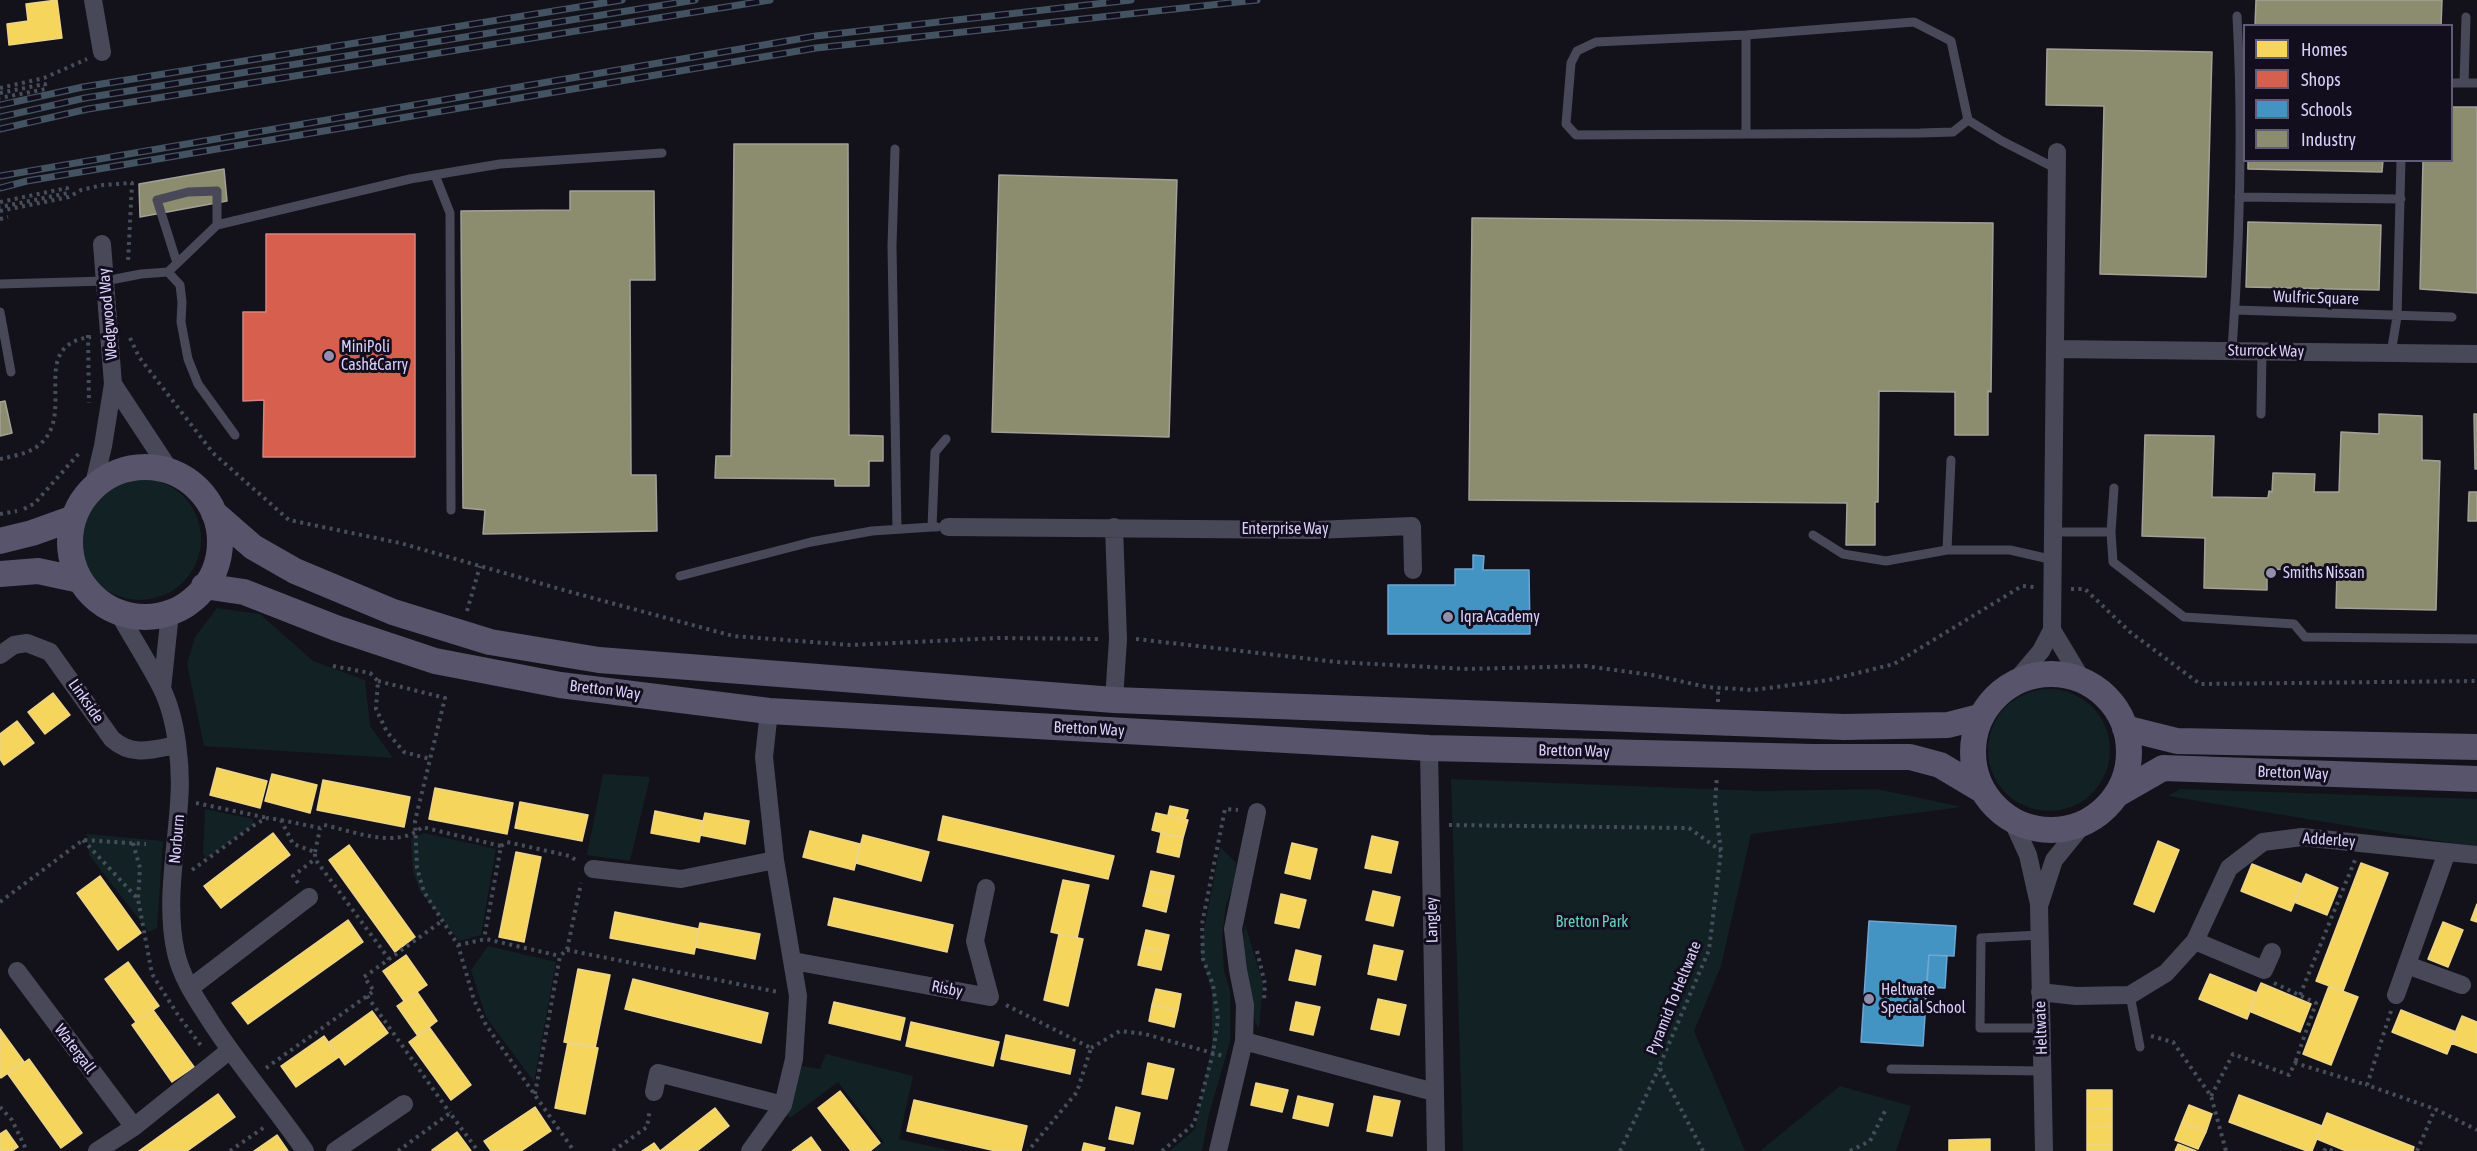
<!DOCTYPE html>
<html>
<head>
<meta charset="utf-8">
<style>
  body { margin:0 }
  #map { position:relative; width:2477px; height:1151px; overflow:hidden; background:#13121a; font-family:"Asap Condensed",sans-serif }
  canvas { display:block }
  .legend { position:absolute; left:2243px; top:24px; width:210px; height:138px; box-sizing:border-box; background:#120e1d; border:2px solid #615c75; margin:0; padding:8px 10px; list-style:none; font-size:18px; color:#d8d0fa }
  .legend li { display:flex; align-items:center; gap:12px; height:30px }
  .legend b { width:30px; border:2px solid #615c75 }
</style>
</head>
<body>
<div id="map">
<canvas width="2477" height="1151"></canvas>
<ul class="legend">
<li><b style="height:16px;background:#f6d55c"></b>Homes</li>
<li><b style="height:16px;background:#d6604d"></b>Shops</li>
<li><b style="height:16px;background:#4393c3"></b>Schools</li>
<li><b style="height:16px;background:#8c8c6e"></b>Industry</li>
</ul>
</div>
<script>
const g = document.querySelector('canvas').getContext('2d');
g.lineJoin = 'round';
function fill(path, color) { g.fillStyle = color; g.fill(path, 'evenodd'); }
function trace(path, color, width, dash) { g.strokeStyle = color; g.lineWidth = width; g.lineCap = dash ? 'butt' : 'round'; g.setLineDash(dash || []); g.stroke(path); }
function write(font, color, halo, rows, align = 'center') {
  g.font = font + ' "Asap Condensed",sans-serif'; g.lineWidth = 6; g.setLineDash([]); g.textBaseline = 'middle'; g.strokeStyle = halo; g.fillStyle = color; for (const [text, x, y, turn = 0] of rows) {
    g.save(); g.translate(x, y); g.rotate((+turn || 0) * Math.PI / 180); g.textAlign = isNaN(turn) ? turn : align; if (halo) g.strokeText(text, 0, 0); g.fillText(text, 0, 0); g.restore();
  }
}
fill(new Path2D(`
  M79 539a61 61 0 1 1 122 0a61 61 0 1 1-122 0Z
  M217,608L260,614L313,661L365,680L370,726L393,758L204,746L187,664L195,637Z
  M1988 750a61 61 0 1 1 122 0a61 61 0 1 1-122 0Z
  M603,774L650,777L630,861L587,855Z
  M1451,779L1761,791L1877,789L1962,807L1751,834L1721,966L1694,1031L1745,1151H1463Z
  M2180,789L2477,799V847L2168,796Z
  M205,809L253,819V825L207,858L203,854Z
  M424,833L496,849L481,935L459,941L420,891L413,871L411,839Z
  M87,834L163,841L157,928L149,932L89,855Z
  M1220,847L1236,863L1234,881L1226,905L1222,937L1224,971L1230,990V1042L1209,1114L1202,1151H1170L1195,1129L1212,1045V992L1200,951Z
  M1245,924L1263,984L1259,1029L1255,1022L1241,957Z
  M488,946L556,962L534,1082L486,1017L471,970Z
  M826,1054L913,1076L899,1139L952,1151H873L884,1142L838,1082L790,1118L786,1114L802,1066L820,1069Z
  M1840,1086L1911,1106L1896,1151H1760Z`), '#122224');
const homes = new Path2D(`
  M57,0L62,38L9,45L7,24L28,21L26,4Z
  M53,693L70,715L45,734L28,712Z
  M17,721L34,743L4,765L0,759V734Z
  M217,768L267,781L260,808L210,795Z
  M272,774L317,785L310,813L265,801Z
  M323,780L410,797L404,827L317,810Z
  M435,788L513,803L507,834L429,819Z
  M520,802L588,815L582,841L515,828Z
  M1170,806L1188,810L1185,820L1168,815Z
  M655,811L703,821L699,842L651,833Z
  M705,813L749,821L745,844L700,835Z
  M1156,813L1188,820L1183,838L1152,830Z
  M943,816L1114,856L1108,879L938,840Z
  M810,831L860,844L854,870L803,857Z
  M273,833L290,855L221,908L204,886Z
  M1161,833L1183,838L1179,857L1157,852Z
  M863,835L929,852L921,881L856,863Z
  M1372,836L1398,842L1391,873L1365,868Z
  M2158,841L2179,850L2154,912L2134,904Z
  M1292,843L1317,849L1310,879L1285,873Z
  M349,845L415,937L395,952L329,860Z
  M516,852L541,857L524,942L499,937Z
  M2361,863L2388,873L2343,991L2316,981Z
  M2252,864L2302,884L2291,911L2241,891Z
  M1151,871L1174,876L1170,894L1147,889Z
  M2306,874L2338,888L2327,915L2294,902Z
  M100,876L141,933L118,950L77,893Z
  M1063,880L1089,885L1077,938L1051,932Z
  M1147,889L1170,894L1166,912L1143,906Z
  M1373,891L1400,897L1393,926L1366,920Z
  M1281,894L1306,900L1299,928L1275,923Z
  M834,898L953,925L947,952L828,925Z
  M2477,904V922L2471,920Z
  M615,912L699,929L694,954L610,938Z
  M348,920L363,942L248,1024L232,1003Z
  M2443,922L2463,930L2448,967L2428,959Z
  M700,923L760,934L755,959L695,947Z
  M1146,930L1169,935L1165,953L1142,947Z
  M1059,934L1083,939L1068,1006L1044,1000Z
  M1374,945L1403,951L1396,980L1368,974Z
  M1142,947L1165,953L1161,970L1138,965Z
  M1296,950L1321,956L1315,985L1289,980Z
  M406,955L427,985L404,1001L383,971Z
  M128,962L159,1006L136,1022L105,979Z
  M578,969L610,975L595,1048L564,1042Z
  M2210,974L2257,993L2247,1019L2199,999Z
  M633,979L768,1013L761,1043L625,1009Z
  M2261,983L2311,1004L2300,1032L2249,1011Z
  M2329,986L2358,997L2331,1065L2303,1054Z
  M1156,989L1181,994L1178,1010L1152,1005Z
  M417,992L437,1021L418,1036L397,1006Z
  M1378,999L1406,1005L1399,1035L1371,1029Z
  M834,1002L905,1018L900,1040L829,1023Z
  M1296,1002L1320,1007L1313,1035L1290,1030Z
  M1152,1005L1178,1010L1174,1027L1149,1021Z
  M153,1010L194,1067L172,1082L132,1025Z
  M2401,1010L2456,1032L2447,1054L2392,1032Z
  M372,1011L388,1033L345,1065L329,1042Z
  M2462,1016L2477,1022V1053L2451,1043Z
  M911,1022L999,1042L993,1066L906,1046Z
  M429,1027L471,1085L451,1100L409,1042Z
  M0,1029L24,1062L1,1078L0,1077Z
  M1006,1035L1075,1050L1070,1074L1001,1059Z
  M324,1036L339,1057L296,1087L281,1066Z
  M568,1042L598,1048L585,1114L555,1108Z
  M29,1059L82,1133L61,1148L8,1074Z
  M1148,1063L1174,1069L1167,1099L1142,1094Z
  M1256,1083L1288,1090L1282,1112L1251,1105Z
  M2087,1090H2112V1109H2087Z
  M840,1091L880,1143L870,1151H851L818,1108Z
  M218,1094L235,1117L187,1151H139Z
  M2239,1095L2322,1126L2312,1151H2307L2229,1122Z
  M1298,1096L1333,1104L1328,1126L1293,1118Z
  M1374,1096L1400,1101L1392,1136L1367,1131Z
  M914,1100L1027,1126L1021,1151H996L907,1131Z
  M2189,1105L2212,1114L2206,1132L2182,1122Z
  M535,1107L551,1131L521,1151H491L484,1141Z
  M1116,1107L1140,1113L1133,1144L1109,1139Z
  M715,1108L729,1126L697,1151H660Z
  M2087,1109H2112V1127H2087Z
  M2327,1113L2414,1147L2413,1151H2346L2317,1139Z
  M2182,1122L2206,1132L2198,1149L2175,1140Z
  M2087,1127H2112V1145H2087Z
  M6,1130L18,1147L12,1151H0V1134Z
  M457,1132L471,1151H432V1150Z
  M277,1135L288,1151H254Z
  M811,1137L821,1151H792Z
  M1990,1139V1151H1949V1140Z
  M654,1143L660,1151H642Z
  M1084,1143L1105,1148L1104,1151H1082Z
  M2178,1144L2196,1151H2175Z
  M2087,1145H2112V1151H2087Z`);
fill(homes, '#f6d55c');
trace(homes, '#edd48b', 1.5);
const shops = new Path2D(`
  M266,234H415V457H263L264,400L243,401V312H266Z`);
fill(shops, '#d6604d');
trace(shops, '#d78281', 1.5);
const schools = new Path2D(`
  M1473,555L1484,556L1483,570H1529L1530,634H1388V585H1455V569H1473Z
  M1869,921L1956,926L1954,956L1929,955L1923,1046L1861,1042Z
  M1929,955L1947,956L1945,988L1926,987Z`);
fill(schools, '#4393c3');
trace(schools, '#70a5d4', 1.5);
const industry = new Path2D(`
  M2256,0H2442L2441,26H2255Z
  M2047,49L2212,52L2206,277L2100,274L2104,106L2046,105Z
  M2452,107H2477V293L2420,289L2423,160H2452Z
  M734,144H848L849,435L883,436V461H869V486H835V479L715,478L716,456H731Z
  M2248,160H2383L2382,172L2248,169Z
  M224,169L227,201L140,217L139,184Z
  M999,175L1177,180L1169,437L992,432Z
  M570,191H654L655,280H630L631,475H656L657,531L483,534L485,510L463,508L461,211L570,210Z
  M1472,218L1993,223L1991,392L1988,391V435H1955V392L1879,391L1878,502H1875V545H1846L1847,503L1469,500Z
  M2248,222L2381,225L2379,290L2246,287Z
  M5,401L12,433L0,436V402Z
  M2379,414L2422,416V460L2440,461L2436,610L2336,608L2337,571L2267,569V590L2204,588L2205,538L2142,536L2145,435L2214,436L2212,497L2268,498L2269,491L2272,492L2273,473L2315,474L2314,492H2339L2341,432L2379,434Z
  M2474,414H2477V469H2475Z
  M2469,492H2477V521H2468Z`);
fill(industry, '#8c8c6e');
trace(industry, '#a3a098', 1.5);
trace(new Path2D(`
  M0,88L44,78L87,59
  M0,93L45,84L46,89L0,98
  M0,202L67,188L68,193L0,207
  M0,211L69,197L81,190L103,185L132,183L128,262
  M0,219L8,217
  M88,335L89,403
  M130,338L139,357L213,453L289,520L400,543L567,591L733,636L851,645L999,638L1102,639
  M0,459C13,456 28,454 39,445C78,414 26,345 91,337
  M24,509L35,503L81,451
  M0,514L17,511
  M2071,589H2085L2130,632L2200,684L2477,681
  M467,611L480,566
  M1136,639L1337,662L1467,669L1585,666L1652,675L1707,687L1753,690L1829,680L1894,664L2022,586L2034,587
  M333,666L370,673L378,681L376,709L387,732L404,752L430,759
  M378,681L445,698L415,821L417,868L424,892L458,945L474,1000L486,1025L574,1151
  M1718,702V688
  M196,803L268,818
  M281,820L320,828L324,825C353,831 397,850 422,827L501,846L484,939
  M1449,825L1689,828L1721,851
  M83,840L138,899L152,974L178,1015L202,1047
  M133,843L140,868L138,898
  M501,846L507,842L570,856L577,861
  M315,852L320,829
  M192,870L257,823L268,818L281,820L293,844L315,852V859L389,959
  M298,883L293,876L315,859
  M0,902L83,840L146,844
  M458,945L486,939L560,956
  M567,950L778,992
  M1257,951L1265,984L1264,1000
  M2274,983L2316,1003L2295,1063
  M2300,995L2355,860
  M367,996L450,1113
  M1006,1005L1091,1048L1077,1092L1028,1151
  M2391,1011L2367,1085L2435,1109L2477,1130
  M2151,1036L2173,1042L2211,1096L2226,1151
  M1091,1048L1120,1031L1145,1034L1223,1056
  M266,1068L374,991L364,977L442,921
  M535,1094L560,956L567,950L581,883
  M2211,1096L2233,1054L2289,1075L2295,1063L2367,1085
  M0,1107L12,1120L27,1151
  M230,1151L266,1126
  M398,1151L450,1113L478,1151
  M613,1151L647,1127L650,1109
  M1162,1151L1194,1124L1213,1053L1218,1019L1213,985L1203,959L1202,924L1225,809L1238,810
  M1620,1151L1659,1068
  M1703,1151L1659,1067L1709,950L1721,851L1715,804L1717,776
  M1850,1151L1870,1141L1885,1111
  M2324,1151L2326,1148L2333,1151
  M2417,1151L2435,1109`), '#454e5a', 4, [3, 4.5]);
trace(new Path2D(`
  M2452,83H2477
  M2464,83L2466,17
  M1968,120L1953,132L1920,133L1576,135L1566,124L1571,63L1577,51L1596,42L1746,35L1914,22L1951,41L1968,120L2002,141L2057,169
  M1746,134V35
  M895,149L892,246L897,529
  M435,175L450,213L451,510
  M2239,197L2401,199
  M177,263L157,200L188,192L217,191V225
  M168,272L180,285L182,302L181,322L188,359L198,384L235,435
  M0,284L105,281L141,274L168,272L217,225L410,179L500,164L662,153
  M2235,310L2452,317
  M0,312L11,372
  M2232,350C2240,240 2243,127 2237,16
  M2391,353L2397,317L2401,160
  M2261,414L2262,352
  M937,527H932L935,452L946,439
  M2055,532H2111L2114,488
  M2111,532L2113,562L2184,617L2294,624L2305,637L2477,639
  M1813,535L1843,554L1886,561L1947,550H2010L2054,560
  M1947,550L1951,460
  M680,576L811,542L872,531L932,527
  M2040,935L1981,938L1980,1028H2042
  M2130,995L2140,1047
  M1891,1069L2042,1071`), '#494859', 9);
trace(new Path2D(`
  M93,0L102,52
  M2055,349L2477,354
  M113,384L171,472
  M93,488L103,446L113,384L102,244
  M948,527L1315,530L1412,526L1413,570
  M1114,527L1118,639L1114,700
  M118,612C132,637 148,662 161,687C177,718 182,769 179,803C176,852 165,905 176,953C182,979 197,1000 211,1022C240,1067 275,1107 305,1151
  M2052,630L2082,680
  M0,655L14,645L27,643L50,652L112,739C132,757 152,750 176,745
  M2013,684L2041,651L2052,630L2057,152
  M162,689L170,613
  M1429,748L1436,1151
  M2012,820L2028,855L2039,904L2044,1151
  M593,869L681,879L775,860
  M2040,903L2054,860L2085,822
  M2195,941L2264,970L2272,952
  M793,961L990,997L975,941L986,888
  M2407,965L2462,985
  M17,971L134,1127
  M190,988L309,897
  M2040,992L2076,996L2130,995L2166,973L2195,941L2229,868L2263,842L2302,837L2477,855
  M2396,995L2447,852
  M1244,1041L1434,1092
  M654,1092L658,1073L783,1105
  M97,1151L134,1127L230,1050
  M335,1151L404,1104
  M750,1151L783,1105L794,1059L798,996L775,860L764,757L769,711
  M1218,1151L1244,1041L1245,1005L1238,970L1233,929L1257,812`), '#494859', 18);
trace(new Path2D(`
  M70 542a75 75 0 1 1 150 0a75 75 0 1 1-150 0Z
  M214,513L253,547L295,571L393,612L490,642L599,660L1114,700L1844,727L1948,725L1979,717
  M0,541L32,533L74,518
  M0,574L38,571L80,580
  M204,586L244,592L336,628L435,661L560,685L769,711L1429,748L1813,757H1910L1940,765L1982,790
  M1973 752a78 78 0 1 1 156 0a78 78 0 1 1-156 0Z
  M2125,728L2177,741L2477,747
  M2116,795L2163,768L2477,779`), '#57546c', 26);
const rail = new Path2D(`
  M0,105L83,87L622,0
  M0,117L85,98L695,0
  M0,129L88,109L770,0
  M0,176L816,36L1131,0
  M0,188L27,181L816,48L1257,0`);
trace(rail, '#435361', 7);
trace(rail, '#120e1d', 4.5, [14]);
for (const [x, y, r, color] of [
  [329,356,6,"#938eac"],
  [2271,573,6,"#938eac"],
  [1448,617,6,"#938eac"],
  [1869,999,6,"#938eac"]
]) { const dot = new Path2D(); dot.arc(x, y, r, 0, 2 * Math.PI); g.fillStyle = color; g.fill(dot); trace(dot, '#120e1d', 2); }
write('16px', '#d8d0fa', '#120e1d', [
  ["Wulfric Square",2316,298,2],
  ["Wedgwood Way",108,314,-95],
  ["Sturrock Way",2266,351,1],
  ["Enterprise Way",1285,529],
  ["Bretton Way",605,690,7],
  ["Linkside",86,701,55],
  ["Bretton Way",1089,729,3],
  ["Bretton Way",1574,751,1],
  ["Bretton Way",2293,773,2],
  ["Norburn",177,839,-85],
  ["Adderley",2329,840,4],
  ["Langley",1432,920,-91],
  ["Risby",947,989,11],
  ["Pyramid To Heltwate",1674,998,-68],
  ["Heltwate",2041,1028,-92],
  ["Watergall",75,1049,53]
]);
write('16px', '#d8d0fa', '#120e1d', [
  ["MiniPoli",341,347],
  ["Cash&Carry",341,365],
  ["Smiths Nissan",2283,573],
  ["Iqra Academy",1460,617],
  ["Heltwate",1881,990],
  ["Special School",1881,1008]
], 'left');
write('16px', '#64d1bf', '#120e1d', [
  ["Bretton Park",1592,922]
]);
</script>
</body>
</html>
